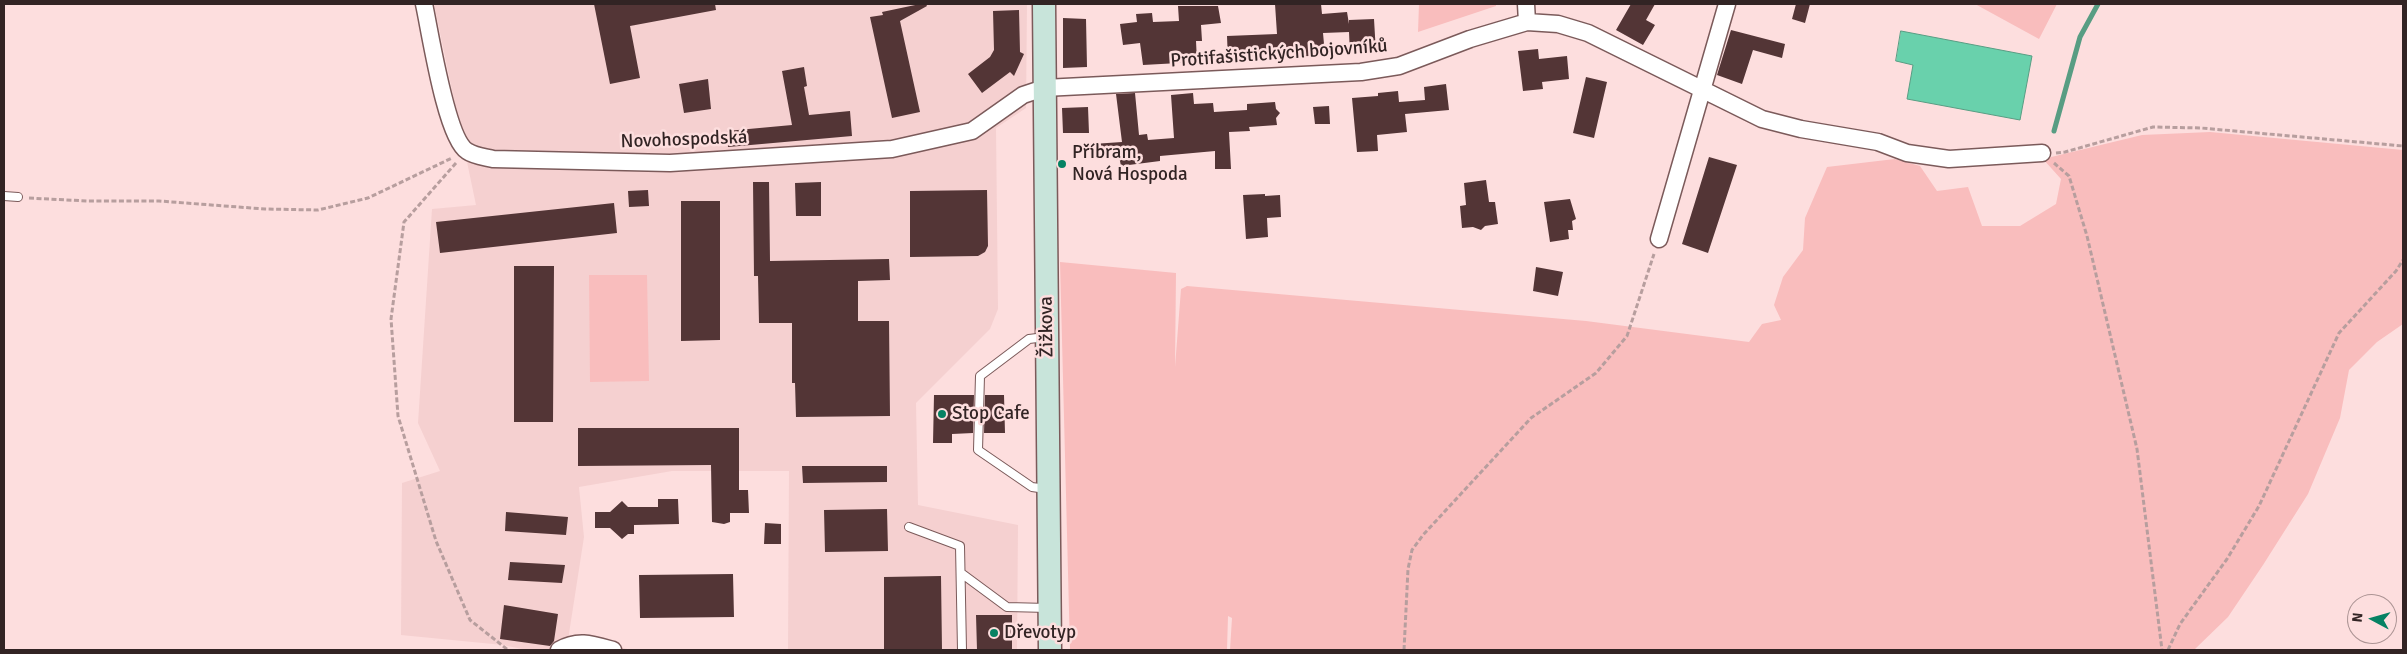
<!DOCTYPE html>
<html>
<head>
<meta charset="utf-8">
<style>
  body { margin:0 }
  #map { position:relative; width:2407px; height:654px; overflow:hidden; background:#fddede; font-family:Signika,sans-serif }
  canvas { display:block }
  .frame { position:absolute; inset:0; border:5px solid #322424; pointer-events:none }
  .north { position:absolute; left:2347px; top:594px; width:50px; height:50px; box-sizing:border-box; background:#fddede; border:1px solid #ac9494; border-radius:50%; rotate:276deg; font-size:14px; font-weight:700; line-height:20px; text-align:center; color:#322424 }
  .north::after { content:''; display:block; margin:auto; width:18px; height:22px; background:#068263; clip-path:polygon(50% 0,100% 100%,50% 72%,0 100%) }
</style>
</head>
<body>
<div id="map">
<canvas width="2407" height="654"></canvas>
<div class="frame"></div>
<div class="north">N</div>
</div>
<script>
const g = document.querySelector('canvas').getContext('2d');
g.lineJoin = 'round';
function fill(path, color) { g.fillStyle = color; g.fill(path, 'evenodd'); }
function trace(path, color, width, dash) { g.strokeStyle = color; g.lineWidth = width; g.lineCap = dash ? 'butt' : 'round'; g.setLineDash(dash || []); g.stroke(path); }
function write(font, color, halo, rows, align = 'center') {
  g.font = font + ' Signika,sans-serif'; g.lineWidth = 5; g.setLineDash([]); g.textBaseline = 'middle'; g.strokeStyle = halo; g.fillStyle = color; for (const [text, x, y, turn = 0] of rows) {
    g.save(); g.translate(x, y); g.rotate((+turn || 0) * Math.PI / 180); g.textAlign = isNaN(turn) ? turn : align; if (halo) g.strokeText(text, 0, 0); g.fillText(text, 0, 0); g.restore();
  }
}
fill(new Path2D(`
  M434,4H1027L1026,108L996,128L998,309L990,329L916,403L918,505L1018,525L1017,650H788L789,471H672L579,487L584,537L568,640L587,638L631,650H527L503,645L401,635L402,483L440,471L418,423L432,209L476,205Z`), '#f5d0d0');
fill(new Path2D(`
  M1419,4H1496V6L1418,32Z
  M1975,4H2057L2039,39Z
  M2210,132L2403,150V324L2377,342L2349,370L2340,418L2308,494L2263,565L2228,617L2194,650H1230L1232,618L1228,616L1227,650H1070L1060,262L1176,273L1175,367L1181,289L1187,286L1586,321L1749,342L1762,324L1781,320L1774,305L1783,277L1803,250L1805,218L1827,167L1895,159L1920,166L1937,191L1968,187L1982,226H2020L2056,204L2061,179L2043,159L2142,135Z
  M589,275H647L649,381L590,382Z`), '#f9bdbd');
const water = new Path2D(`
  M1901,31L2032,56L2020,120L1907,99L1913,65L1896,61Z`);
fill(water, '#69d1ac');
trace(water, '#589d83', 1);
trace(new Path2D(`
  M2054,131L2080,37L2098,4`), '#589d83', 5);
fill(new Path2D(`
  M594,4H715L716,10L630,26L640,78L610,84Z
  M920,4H926L927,6L900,21L920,112L892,118L870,17L883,15L882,12Z
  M1275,4H1321L1322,14L1347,12L1349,24V20L1374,19L1376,53L1350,54L1349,32L1323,33L1325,55L1228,61L1227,36L1277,34Z
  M1631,4H1655L1646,20L1655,25L1643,45L1616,30Z
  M1796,4H1810L1805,23L1792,19Z
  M1178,6H1218L1221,23L1201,25L1202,41H1196L1197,62L1143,65L1140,43L1123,45L1120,24L1137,22L1136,14L1152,13L1153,22L1179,21Z
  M1019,10L1020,52L1024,54L1014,76L1010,72L982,93L968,74L990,57L994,50L993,11Z
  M1063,18L1086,19L1087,67L1063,68Z
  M1731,30L1785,44L1782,58L1753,50L1742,84L1717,75Z
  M1538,49L1539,59L1567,56L1569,79L1542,82L1543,89L1523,91L1518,51Z
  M804,67L807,86L804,87L809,115L850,111L852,136L728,147L727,131L792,125L782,71Z
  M1586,77L1607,82L1594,138L1573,133Z
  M708,79L711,109L684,113L679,84Z
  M1446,84L1449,110L1405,114L1407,132L1377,135L1378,151L1357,152L1352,98L1378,96V93L1398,91L1399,102L1425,100L1424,87Z
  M1135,93L1139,135L1147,134L1148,140L1174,138L1171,95L1193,93L1194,104L1213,103L1214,112L1247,110V104L1275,102L1276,109L1280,113L1276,118L1277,125L1249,127L1250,131L1229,132L1231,169H1215V151L1160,156V161L1121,166L1119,156L1094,159L1093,144L1122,142L1116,94Z
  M1329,106L1330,124H1315L1313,107Z
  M1088,107L1089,133H1063L1062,108Z
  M1709,157L1737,165L1708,253L1682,244Z
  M1486,180L1489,202H1495L1498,224L1485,226L1481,230L1473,227L1462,228L1460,206L1466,205L1464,183Z
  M753,182H769L770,261L889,259L890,280L858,281V321H889L890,416L796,417L795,383H792V323H759L758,276H754Z
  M821,182V216H796L795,183Z
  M648,190L649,206L629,207L628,191Z
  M987,190L988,246L985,252L978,256L910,257V191Z
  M1265,194V196L1280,195L1281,217L1267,218L1268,237L1246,239L1243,195Z
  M1570,199L1576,219L1572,221L1573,230H1568L1569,239L1550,242L1544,202Z
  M681,201H720V340L681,341Z
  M614,203L617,233L440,253L436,222Z
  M514,266H554L553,422H514Z
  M1536,267L1563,272L1558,296L1533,291Z
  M934,395H974L973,433L952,434V443H933Z
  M985,395H1004L1005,433H984Z
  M578,428H739V490H748L749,513H730V522L724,524L712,522L711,465L578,466Z
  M802,466H887V482L803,483Z
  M658,499H678L679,524L634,525V534H628L622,539L610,528H595V512H610L622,501L628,507H658Z
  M887,509L888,551L825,552L824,510Z
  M506,512L568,517L566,535L505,531Z
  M765,523L781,524V544H764Z
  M510,562L565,565L562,583L508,580Z
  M733,574L734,617L640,618L639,575Z
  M941,576L942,650H884V577Z
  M504,605L558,614L554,641L550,646L500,639Z
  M976,615H1012V650H977Z`), '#533536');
const lane = new Path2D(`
  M4,196L18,197
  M1045,337L1029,339L980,376L978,450L1032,487L1046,489
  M909,527L960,546L962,650
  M961,573L1007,607L1048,608`);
const street = new Path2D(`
  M424,4C430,31 446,138 467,151C474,156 485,157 493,159L670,163L892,149L972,131L1023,95L1044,88L1361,72L1399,66L1470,39L1527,22L1558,24L1588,33L1762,119L1801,129L1878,142L1907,153L1949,159L2042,153
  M1526,4L1527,22
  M1659,239L1727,4
  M559,650C578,639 592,644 613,650`);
const secondary = new Path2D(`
  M1044,4L1050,650`);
trace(lane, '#7b5a5a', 10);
trace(street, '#7b5a5a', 19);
trace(secondary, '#7b5a5a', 25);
trace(new Path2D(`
  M2056,153L2065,152L2153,127L2201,128L2403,146
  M456,163L404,222L391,319L398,416L436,541L470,620L508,650
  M2054,163L2069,176L2087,236L2137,449L2162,650
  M29,198L87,201H159L265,209L318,210L368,198L452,158
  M1404,650L1408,569L1412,550L1423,535L1531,418L1596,373L1627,336L1654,254
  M2168,650L2180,624L2227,559L2259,506L2339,333L2396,271L2403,260`), '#b79e9e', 3, [5, 2.5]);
trace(lane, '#fff', 8);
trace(street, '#fff', 16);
trace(secondary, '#c8e4da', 22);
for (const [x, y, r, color] of [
  [1062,164,5,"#068263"],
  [942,414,5,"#068263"],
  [994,633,5,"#068263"]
]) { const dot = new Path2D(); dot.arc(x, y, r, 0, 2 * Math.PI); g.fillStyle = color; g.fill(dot); trace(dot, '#fddede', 2); }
write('19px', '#322424', '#fddede', [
  ["Protifašistických bojovníků",1279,54,-4],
  ["Novohospodská",684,140,-2],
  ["Žižkova",1047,327,-91]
]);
write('19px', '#322424', '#fddede', [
  ["Příbram,",1072,153],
  ["Nová Hospoda",1072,175],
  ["Stop Cafe",952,414],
  ["Dřevotyp",1004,633]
], 'left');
</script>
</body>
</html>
